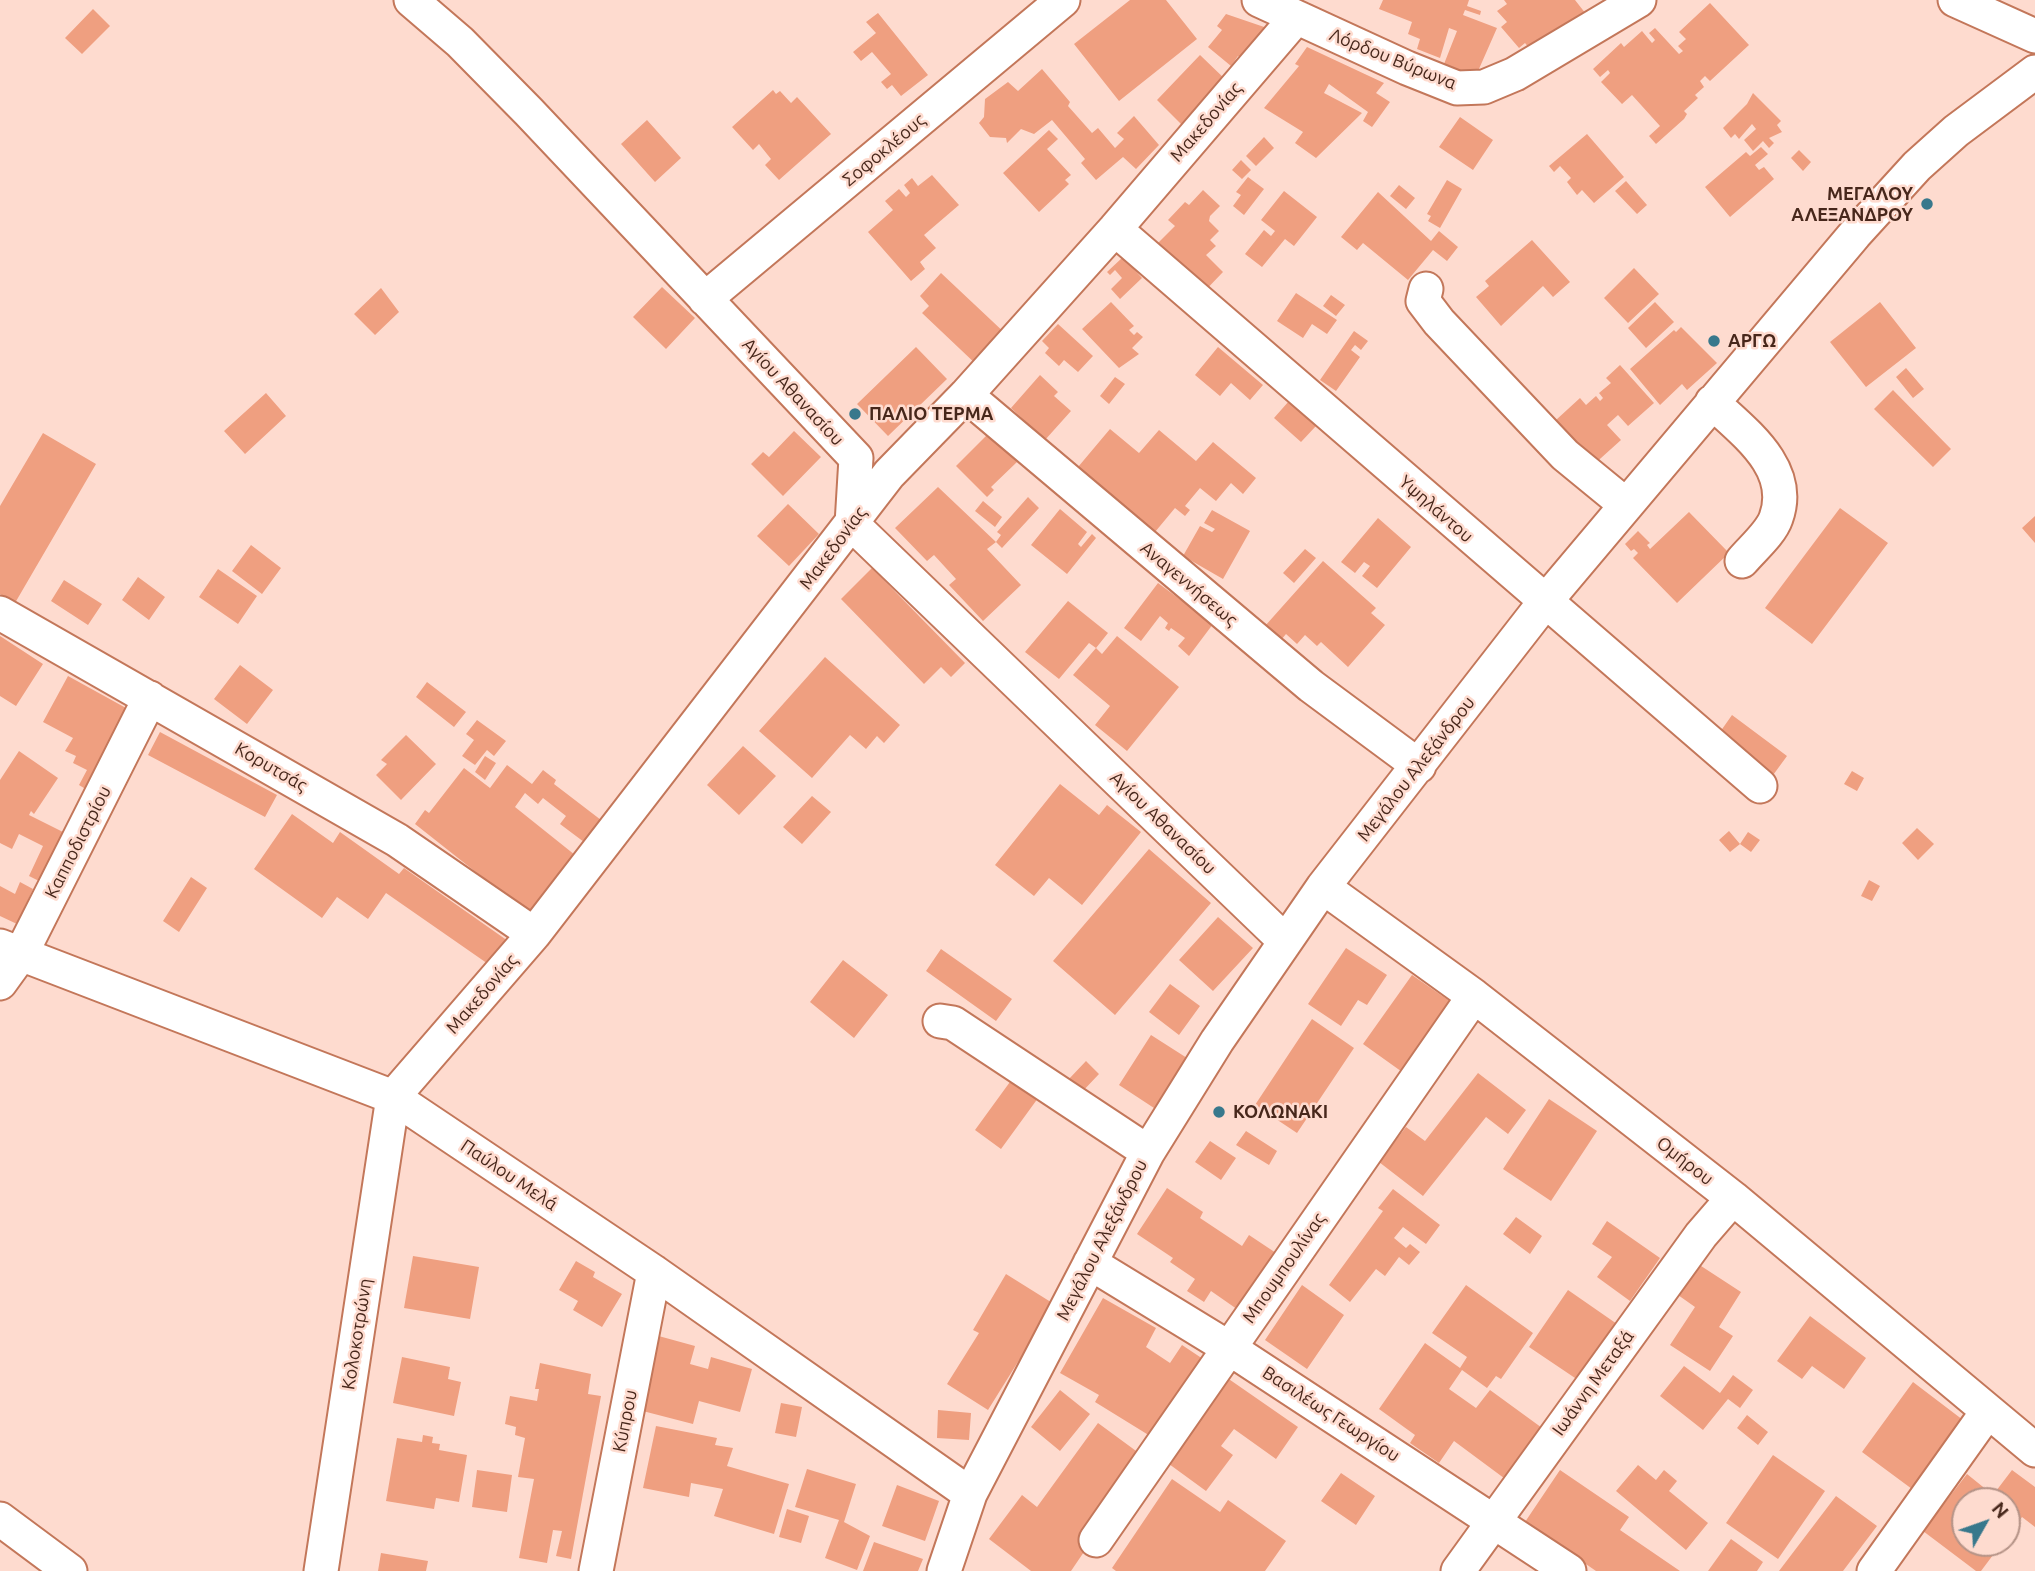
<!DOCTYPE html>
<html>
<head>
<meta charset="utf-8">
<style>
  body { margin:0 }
  #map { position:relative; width:2035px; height:1571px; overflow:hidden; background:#fedbcf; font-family:Ubuntu,sans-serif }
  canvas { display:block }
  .north { position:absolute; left:1951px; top:1487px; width:70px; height:70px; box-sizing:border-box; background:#fedbcf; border:2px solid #b59387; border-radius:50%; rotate:50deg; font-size:19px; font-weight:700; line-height:28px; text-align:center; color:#47271b }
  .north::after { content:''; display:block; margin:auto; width:24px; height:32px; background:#38788c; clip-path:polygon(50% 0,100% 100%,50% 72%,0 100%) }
</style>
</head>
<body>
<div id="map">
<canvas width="2035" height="1571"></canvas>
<div class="north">N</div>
</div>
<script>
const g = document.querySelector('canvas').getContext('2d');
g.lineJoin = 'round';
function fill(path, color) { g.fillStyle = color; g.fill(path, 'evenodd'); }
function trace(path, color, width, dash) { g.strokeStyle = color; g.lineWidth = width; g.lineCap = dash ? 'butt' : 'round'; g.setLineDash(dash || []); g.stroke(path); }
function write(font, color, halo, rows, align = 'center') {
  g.font = font + ' Ubuntu,sans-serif'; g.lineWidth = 5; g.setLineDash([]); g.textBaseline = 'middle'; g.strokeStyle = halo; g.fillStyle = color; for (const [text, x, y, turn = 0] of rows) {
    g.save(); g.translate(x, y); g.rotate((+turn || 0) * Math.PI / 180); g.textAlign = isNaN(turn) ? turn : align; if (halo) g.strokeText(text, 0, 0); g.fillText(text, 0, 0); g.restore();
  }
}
fill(new Path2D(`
  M1130,0H1166L1197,39L1119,101L1074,44Z
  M1383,0H1469L1467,6L1481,11L1480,15L1465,10L1463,15L1497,28L1475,78L1444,64L1457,31L1449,28L1440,58L1417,49L1420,39L1408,34L1412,22L1379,9Z
  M1504,0H1575L1586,14L1556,39L1551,32L1530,49L1525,43L1519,48L1501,27L1507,22L1497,11L1507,4Z
  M1710,3L1749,45L1710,81L1705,76L1700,81L1704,87L1695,95L1698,98L1684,111L1687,114L1684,119L1656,144L1649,136L1660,126L1632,95L1622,104L1601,82L1610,73L1608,70L1600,77L1593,69L1621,43L1624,47L1642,31L1652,43L1655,40L1649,33L1655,28L1679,54L1683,51L1678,46L1686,39L1679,32Z
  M93,9L110,26L82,54L65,38Z
  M878,13L928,75L901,96L892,85L887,89L881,82L891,74L872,52L861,61L853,52L876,33L866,22Z
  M1226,14L1270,29L1245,61L1238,56L1231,66L1208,47L1222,30L1217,26Z
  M1307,47L1384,83L1376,93L1390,102L1372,127L1363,121L1368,112L1329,84L1324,93L1362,113L1316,158L1295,143L1303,132L1264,108L1299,66L1295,64Z
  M1200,55L1227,81L1183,126L1157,100Z
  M1042,69L1070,102L1068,106L1092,133L1098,128L1115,148L1124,139L1117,133L1134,116L1159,145L1136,169L1123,157L1096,180L1081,163L1085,159L1052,120L1034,134L1021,129L1007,143L1006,138L990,137L979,123L984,117L985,99L1008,82L1018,91Z
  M773,90L776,94L780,91L791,103L797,97L831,134L779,180L765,165L771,159L759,144L753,150L732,127Z
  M1753,93L1781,121L1777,125L1782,132L1769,138L1774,143L1769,148L1763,141L1753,151L1744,140L1756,129L1752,124L1739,139L1735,134L1731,138L1723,128L1747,104Z
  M1460,117L1493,140L1473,170L1439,147Z
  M647,120L681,158L655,182L621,144Z
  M1049,130L1058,139L1047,149L1071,175L1065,180L1069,184L1039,212L1003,173Z
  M1587,134L1624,177L1594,203L1582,190L1577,195L1567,182L1571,178L1560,166L1554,172L1549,166Z
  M1264,137L1274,148L1256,166L1246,156Z
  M1761,147L1768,154L1755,165L1759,170L1764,167L1774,179L1730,217L1705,187L1746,152L1750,156Z
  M1799,150L1811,162L1803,171L1791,158Z
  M1241,160L1251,170L1242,179L1232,170Z
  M932,175L959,205L924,235L936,248L920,262L925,269L911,281L868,232L893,210L885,201L899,189L906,197L910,193L904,185L912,178L918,186Z
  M1248,177L1264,189L1244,215L1233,206L1241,195L1236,192Z
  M1447,180L1462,189L1440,228L1428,221L1431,216L1427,214Z
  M1626,181L1647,205L1637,214L1615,191Z
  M1399,185L1415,198L1406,209L1390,196Z
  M1203,190L1220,206L1210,216L1209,221L1219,231L1210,240L1216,246L1206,255L1223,272L1199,297L1153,248L1175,226L1168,220L1185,202L1189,205Z
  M1284,191L1317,217L1294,246L1285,239L1262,267L1245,254L1264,230L1271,236L1275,231L1261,220Z
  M1378,192L1431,241L1439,231L1458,247L1447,261L1433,250L1408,280L1363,243L1357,250L1341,237Z
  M1532,240L1570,282L1553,297L1543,286L1501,326L1476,297L1489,286L1485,281Z
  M1123,257L1142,278L1120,299L1111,289L1122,278L1115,270L1110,275L1107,272Z
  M1634,268L1659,294L1628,323L1604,298Z
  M941,273L1008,336L979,367L922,313L929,306L920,296Z
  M662,287L695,318L666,349L633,317Z
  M381,288L399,312L375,335L354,314Z
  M1296,293L1337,320L1327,334L1312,324L1303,338L1277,321Z
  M1331,295L1345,305L1336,316L1323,306Z
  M1111,302L1134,326L1129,330L1134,335L1137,332L1143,337L1132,348L1139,354L1119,368L1082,329Z
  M1655,302L1674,322L1646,348L1628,328Z
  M1880,302L1916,348L1866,387L1830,342Z
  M1058,324L1093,356L1078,372L1064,360L1059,366L1045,353L1049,348L1042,341Z
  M1681,327L1717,363L1687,390L1682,384L1660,405L1630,369L1674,330L1676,332Z
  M1354,331L1368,341L1361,350L1355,345L1351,350L1360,357L1336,391L1320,380Z
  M916,347L947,379L888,436L857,404Z
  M1218,347L1263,385L1250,400L1231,383L1220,396L1195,375Z
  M1620,365L1654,403L1628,426L1618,415L1607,425L1621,440L1591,467L1572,446L1576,442L1556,420L1580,398L1586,405L1596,396L1600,401L1603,398L1599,393L1611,383L1606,378Z
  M1906,368L1924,389L1913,398L1896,377Z
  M1040,375L1058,392L1054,396L1071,411L1045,440L1011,408Z
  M1115,377L1125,384L1109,404L1100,396Z
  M1893,390L1951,449L1933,467L1874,409Z
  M266,393L286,416L245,454L224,431Z
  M1289,401L1316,426L1301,442L1274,418Z
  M1110,429L1139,453L1159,430L1196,461L1213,442L1256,478L1243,494L1231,483L1216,501L1200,488L1185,506L1190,510L1185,516L1175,508L1150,538L1073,473Z
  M794,431L821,457L783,496L751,464L763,452L769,457Z
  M43,433L96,464L15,603L0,594V506Z
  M989,433L1017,462L991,487L994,490L987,497L956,466Z
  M938,487L996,542L1001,535L997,532L1028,497L1039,508L1002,548L996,542L987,549L1021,585L983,621L949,585L956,579L934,555L927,561L895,528Z
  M983,501L1002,517L995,527L975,511Z
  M788,504L819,534L789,566L757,536Z
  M1840,508L1888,543L1812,644L1765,608Z
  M1060,509L1087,532L1078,544L1081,547L1092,534L1096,538L1067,574L1031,545Z
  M1212,510L1250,531L1223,579L1183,556L1200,526L1212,532L1215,529L1204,523Z
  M1689,512L1729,553L1677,603L1633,558L1638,553L1634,549L1631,551L1625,544L1638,531L1650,543L1647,545L1650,549Z
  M2035,516V543L2022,528Z
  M1378,518L1411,547L1377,588L1362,576L1370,566L1364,562L1355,573L1341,562Z
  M251,545L281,568L262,594L232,571Z
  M1305,549L1316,558L1294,583L1283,573Z
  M1323,561L1376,608L1371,613L1385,625L1348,667L1321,642L1317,646L1305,635L1297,644L1286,634L1281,640L1265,626Z
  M872,568L965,663L951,677L941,667L924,684L841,599Z
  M218,569L257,596L238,624L199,597Z
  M138,577L165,597L149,620L122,600Z
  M64,580L102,604L88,625L51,601Z
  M1158,583L1213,624L1189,656L1178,646L1185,638L1171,628L1169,631L1165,628L1168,623L1160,616L1141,641L1124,628Z
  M1068,601L1108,633L1096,648L1089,643L1059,679L1025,652Z
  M0,636L43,664L16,706L0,696Z
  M1117,636L1179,687L1127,751L1095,725L1110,706L1073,675L1096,648L1102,654Z
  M825,657L900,725L884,743L877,736L866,749L850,735L812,778L759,731Z
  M240,665L273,690L247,724L214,699Z
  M68,676L135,713L92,793L79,785L87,770L73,763L76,756L65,751L73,738L43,722Z
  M427,682L466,712L454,727L416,697Z
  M1732,715L1787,756L1768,782L1713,742Z
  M477,720L506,741L494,756L487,750L475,765L462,756L474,740L466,734Z
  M160,732L277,795L265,817L148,755Z
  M406,735L436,764L401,800L376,775L387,764L381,760Z
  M743,746L776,776L739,815L707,785Z
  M19,751L58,778L34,814L31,811L29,815L63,832L54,851L60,855L45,884L29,876L43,846L19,834L12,849L0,843V780Z
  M485,756L496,763L485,780L475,772Z
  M507,765L532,784L543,770L556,780L554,784L601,820L584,842L560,824L566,816L543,798L538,804L525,793L515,807L580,859L534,918L415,824L425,810L429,813L464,768L490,788Z
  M1852,771L1864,778L1857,791L1844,784Z
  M1060,784L1099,815L1107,805L1141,832L1082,905L1049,878L1034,896L995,865Z
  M812,796L831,812L802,844L783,827Z
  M292,814L333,843L340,832L399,874L404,868L508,941L491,966L386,893L368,919L337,897L322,918L254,869Z
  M1917,828L1934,844L1918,860L1902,843Z
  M1729,831L1740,844L1748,832L1760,840L1751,852L1740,844L1730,852L1719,840Z
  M1149,849L1211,903L1115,1015L1053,961Z
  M191,877L207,888L179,932L163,921Z
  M1869,880L1880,886L1872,901L1861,896Z
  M20,882L33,889L17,924L0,916V886L15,894Z
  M1218,917L1253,948L1213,991L1179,960Z
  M1346,948L1387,975L1367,1005L1358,1000L1341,1026L1308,1004Z
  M941,949L1012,999L996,1021L926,971Z
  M843,960L888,995L854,1038L810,1002Z
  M1412,975L1454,1004L1405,1074L1363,1044Z
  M1170,984L1200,1006L1179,1035L1149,1012Z
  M1312,1019L1354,1048L1297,1133L1255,1105Z
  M1151,1035L1187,1058L1154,1108L1119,1085Z
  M1086,1061L1099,1074L1081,1093L1068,1080Z
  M1478,1073L1526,1110L1508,1134L1486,1117L1423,1196L1379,1162L1406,1127L1425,1141Z
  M1015,1075L1041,1094L1001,1149L975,1130Z
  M1549,1099L1597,1131L1551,1201L1503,1169Z
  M1246,1131L1277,1151L1269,1165L1236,1145Z
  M1210,1141L1236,1158L1221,1180L1195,1162Z
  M1167,1188L1203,1212L1200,1218L1242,1246L1249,1235L1282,1257L1244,1314L1211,1291L1204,1302L1187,1291L1195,1279L1170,1262L1173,1258L1137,1234Z
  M1393,1189L1440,1225L1426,1244L1403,1227L1394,1238L1406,1248L1410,1244L1420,1252L1409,1265L1399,1257L1385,1276L1376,1269L1350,1302L1329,1285L1383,1211L1378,1208Z
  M1516,1217L1542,1236L1530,1254L1503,1234Z
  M1607,1221L1660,1258L1630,1301L1597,1277L1612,1257L1592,1244Z
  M413,1256L479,1267L470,1319L404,1308Z
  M576,1261L595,1272L593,1277L622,1294L602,1327L573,1310L578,1301L559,1290Z
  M1698,1264L1741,1292L1719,1327L1733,1336L1710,1371L1670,1345L1695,1307L1678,1295Z
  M1006,1274L1054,1304L988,1410L947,1384L979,1333L973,1330Z
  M1302,1285L1344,1315L1307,1369L1265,1340Z
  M1466,1285L1533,1333L1501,1379L1496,1376L1487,1388L1462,1370L1449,1389L1476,1408L1490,1390L1549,1433L1512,1484L1454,1441L1439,1463L1410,1443L1415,1435L1379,1409L1425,1343L1460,1368L1467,1357L1432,1333Z
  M1568,1290L1617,1324L1578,1380L1529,1347Z
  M1103,1298L1156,1328L1146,1347L1170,1363L1182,1345L1206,1361L1155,1439L1095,1402L1099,1395L1060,1373Z
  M1810,1316L1866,1358L1844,1389L1812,1366L1802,1379L1777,1361Z
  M655,1335L695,1346L690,1364L708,1369L711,1357L752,1369L740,1412L699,1401L693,1424L635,1409Z
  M402,1357L450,1367L448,1379L461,1382L454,1416L393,1403Z
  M540,1363L591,1374L588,1394L601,1396L571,1559L556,1556L562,1531L553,1530L547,1563L519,1558L534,1479L518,1477L525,1438L515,1435L516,1427L505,1424L510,1396L537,1401L539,1389H535Z
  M1684,1366L1720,1393L1733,1375L1753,1390L1740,1408L1728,1399L1703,1430L1660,1396Z
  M1223,1375L1298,1427L1276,1459L1234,1429L1221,1446L1233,1455L1206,1491L1169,1464Z
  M1913,1382L1963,1420L1912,1489L1862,1452Z
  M1060,1390L1090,1414L1060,1451L1031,1427Z
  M781,1403L802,1407L796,1437L775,1433Z
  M938,1410L971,1413L969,1440L937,1438Z
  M1747,1415L1768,1432L1758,1445L1737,1428Z
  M1098,1423L1147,1459L1071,1571H1031L989,1539L1022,1495L1037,1507Z
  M656,1426L717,1438L715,1445L733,1448L727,1466L789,1484L774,1534L714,1516L723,1489L691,1483L689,1497L643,1488Z
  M423,1435L433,1437L432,1443L440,1444L439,1450L467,1455L459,1502L436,1498L434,1509L386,1501L397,1438L422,1442Z
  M1773,1455L1825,1491L1778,1559L1726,1523Z
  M1638,1465L1656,1480L1664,1470L1677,1481L1669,1491L1708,1523L1686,1550L1616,1491Z
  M807,1469L856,1484L844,1522L870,1536L857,1570L825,1558L839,1520L795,1507Z
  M477,1470L512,1475L507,1512L472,1507Z
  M1560,1470L1629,1517L1620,1530L1680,1571H1596L1525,1522Z
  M2012,1470L2035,1487V1527L2022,1517L2007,1537V1501H1965V1543H2002L1981,1571H1976L1923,1531L1967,1474L1993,1495Z
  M1341,1473L1375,1496L1356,1525L1321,1501Z
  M1172,1479L1220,1512L1228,1500L1286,1541L1265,1571H1116L1112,1568Z
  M897,1485L939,1501L925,1541L882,1526Z
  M1836,1496L1877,1526L1843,1571H1779Z
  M787,1509L809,1516L801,1543L779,1537Z
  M1731,1539L1763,1562L1757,1571H1708Z
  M874,1542L923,1559L918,1571H863Z
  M381,1553L428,1561L426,1571H378Z`), '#ef9f80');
const minor = new Path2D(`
  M411,0L460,42L529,112L856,458L852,524L1285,941
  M1259,0L1407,68L1457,88L1484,87L1515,74L1639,0
  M1955,0L2035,36
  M1115,229L1760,786
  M1426,289L1423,301L1439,322L1565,455L1626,505
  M705,299L1063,0
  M966,395L1311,686L1419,766
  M1712,402C1745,433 1794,468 1776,518C1771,533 1752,549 1742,561
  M0,613L397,840L534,934
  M1323,887L1474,996L1733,1198L2035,1450
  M0,946L393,1097L654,1272L970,1494
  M0,983L21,954L150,698
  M940,1021L953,1023L1148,1152
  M1090,1263L1229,1348L1569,1571
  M0,1519L70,1571
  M1096,1540L1474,996
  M321,1571L393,1097L534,934L889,474L966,395L1115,229L1295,19
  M596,1571L654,1272
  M944,1571L970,1494L1148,1152L1217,1041L1323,887L1544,603L1855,234L1917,166L1956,131L2035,72
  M1458,1571L1701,1235L1733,1198
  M1874,1571L1988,1411`);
trace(minor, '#c3775a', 37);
trace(minor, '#fff', 33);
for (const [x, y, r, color] of [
  [1927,204,7,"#38788c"],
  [1714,341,7,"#38788c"],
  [855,414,7,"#38788c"],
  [1219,1112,7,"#38788c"]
]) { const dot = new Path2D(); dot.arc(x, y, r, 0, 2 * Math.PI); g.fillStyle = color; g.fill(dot); trace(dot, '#fedbcf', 2.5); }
write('18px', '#47271b', '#fedbcf', [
  ["Λόρδου Βύρωνα",1393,59,22],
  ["Μακεδονίας",1206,122,-49],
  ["Σοφοκλέους",884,150,-40],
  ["Αγίου Αθανασίου",793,392,47],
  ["Υψηλάντου",1436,509,41],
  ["Μακεδονίας",833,548,-53],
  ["Αναγεννήσεως",1189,584,40],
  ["Κορυτσάς",271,767,30],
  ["Μεγάλου Αλεξάνδρου",1416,769,-52],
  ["Αγίου Αθανασίου",1163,823,44],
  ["Καπποδιστρίου",78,842,-63],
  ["Μακεδονίας",482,994,-49],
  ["Ομήρου",1685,1161,38],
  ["Παύλου Μελά",509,1175,34],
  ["Μεγάλου Αλεξάνδρου",1102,1240,-63],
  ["Μπουμπουλίνας",1284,1268,-55],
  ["Κολοκοτρώνη",357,1334,-81],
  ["Ιωάννη Μεταξά",1593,1383,-54],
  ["Βασιλέως Γεωργίου",1331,1414,33],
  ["Κύπρου",625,1421,-79]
]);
write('bold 18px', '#47271b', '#fedbcf', [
  ["ΜΕΓΑΛΟΥ",1913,194,"right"],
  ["ΑΛΕΞΑΝΔΡΟΥ",1913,215,"right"],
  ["ΑΡΓΩ",1728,341],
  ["ΠΑΛΙΟ ΤΕΡΜΑ",869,414],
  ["ΚΟΛΩΝΑΚΙ",1233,1112]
], 'left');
</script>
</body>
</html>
